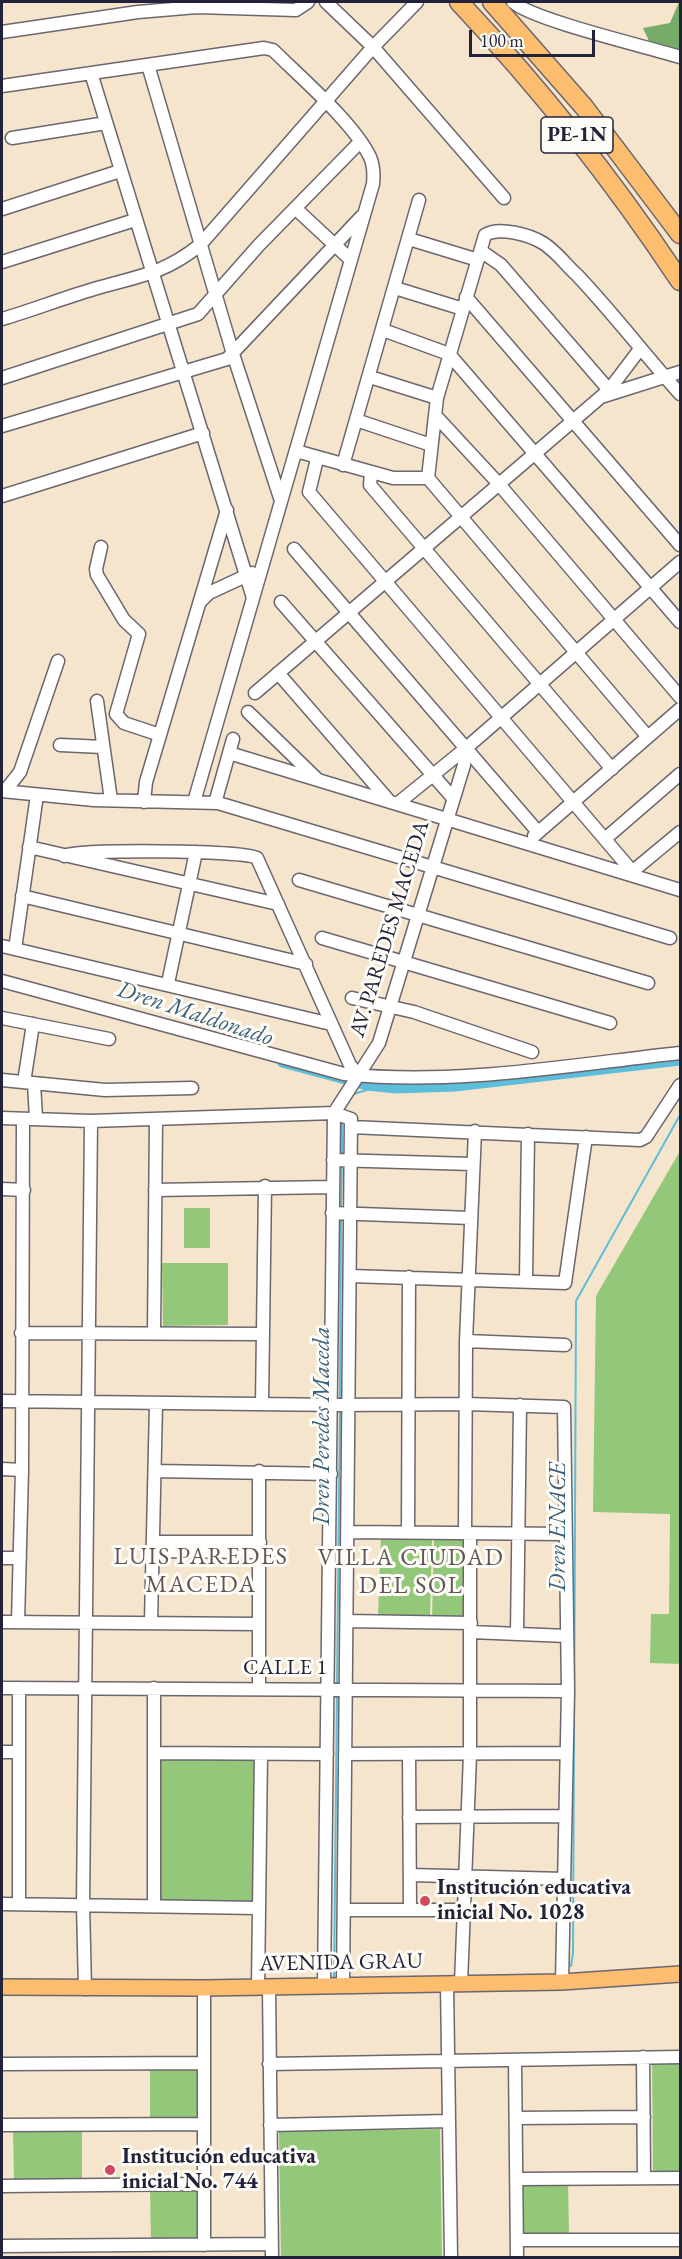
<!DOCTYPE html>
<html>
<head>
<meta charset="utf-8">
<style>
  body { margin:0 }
  #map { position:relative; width:682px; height:2259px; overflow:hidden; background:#f5e5cd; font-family:"EB Garamond",serif }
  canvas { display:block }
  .frame { position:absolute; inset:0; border:3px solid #22223b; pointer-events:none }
  .scale { position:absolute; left:469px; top:30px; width:126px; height:27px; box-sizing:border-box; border:3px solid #22223b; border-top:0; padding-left:8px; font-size:18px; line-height:21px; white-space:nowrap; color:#22223b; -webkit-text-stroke:4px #fdfcf7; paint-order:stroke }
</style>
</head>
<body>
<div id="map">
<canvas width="682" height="2259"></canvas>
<div class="frame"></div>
<div class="scale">100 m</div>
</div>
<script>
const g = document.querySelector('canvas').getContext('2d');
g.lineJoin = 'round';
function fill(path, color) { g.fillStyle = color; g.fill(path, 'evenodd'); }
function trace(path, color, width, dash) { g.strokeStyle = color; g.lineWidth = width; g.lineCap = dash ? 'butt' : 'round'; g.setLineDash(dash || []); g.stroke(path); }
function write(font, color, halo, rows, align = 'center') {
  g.font = font + ' "EB Garamond",serif'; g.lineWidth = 6; g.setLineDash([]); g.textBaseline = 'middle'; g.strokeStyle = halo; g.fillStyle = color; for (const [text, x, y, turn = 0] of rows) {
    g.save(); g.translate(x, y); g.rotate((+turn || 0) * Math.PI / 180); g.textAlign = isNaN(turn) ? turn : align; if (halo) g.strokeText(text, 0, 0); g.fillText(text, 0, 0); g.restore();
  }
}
fill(new Path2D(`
  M680,1151V1664L650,1663L651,1614H669L670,1514L593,1512L596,1296Z
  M184,1208H210V1248H184Z
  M162,1263H228V1325L163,1326Z
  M381,1535L432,1538L430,1616H378Z
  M434,1538H468L467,1616L463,1620L432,1619Z
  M157,1758H258V1905L154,1901Z
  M652,2062H680V2171H653Z
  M150,2067H199V2120L150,2121Z
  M82,2126V2185L14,2183L13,2128Z
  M440,2129L442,2257H281L279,2131Z
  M568,2183L569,2234L524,2235L523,2184Z
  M201,2187V2241H151L150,2188Z`), '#93c779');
fill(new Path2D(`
  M679,2L680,50L649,41L643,28L670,23Z`), '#76ac69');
trace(new Path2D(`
  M349,1100L354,1094L376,1087
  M342,1121V1154
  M341,1208L342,1163
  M340,1400L341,1217
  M337,1685L340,1409
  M571,1966L573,1953L576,1301L680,1115
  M334,1979L337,1694`), '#5cbeda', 2);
trace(new Path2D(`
  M282,1063L367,1086L396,1089L455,1087L680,1061`), '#5cbeda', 9);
const minor = new Path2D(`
  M326,2L373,47L504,198
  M513,2C533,20 648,47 680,57
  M2,32L138,12L197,7L296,10L308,2
  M148,65L233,354L281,501
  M91,73L253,598
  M2,86L264,48L273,50C300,77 354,123 370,157C374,166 374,174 373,184L194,802
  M12,138L106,123
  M295,208L351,260
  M2,209L120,171
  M409,239L478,260
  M481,251L501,265L609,390
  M2,262L135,220
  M395,288L463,309
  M466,297L680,545
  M2,319C33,310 63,298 94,289C138,276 162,275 200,245L373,47L417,2
  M383,330L449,354L680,622
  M370,377L437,398
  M2,378L198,314L259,245L360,142
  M604,396L680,372
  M435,415L498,483L680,697
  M356,420L431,445
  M2,426L227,359L362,216
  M296,451L393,478H428
  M317,459L309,492L637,877
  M343,465L419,200
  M371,472L370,485L612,769
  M2,496L203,433
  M101,547L96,569L97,575L124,620L139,634L116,714L124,723L160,735
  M294,549L538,832
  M200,602L209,593L252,573
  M281,602L453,798
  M278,673L390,802
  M255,693L609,390L640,349
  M97,701L111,800
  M248,712L318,780
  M648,737L428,478L437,398L485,235C499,226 530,235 543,243C556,251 566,265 577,275C613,313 645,355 680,394
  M60,745L103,747
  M229,753L680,890
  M2,791L94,800L218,803L670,938
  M5,791L20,772L58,661
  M144,802L146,782L227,510
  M215,803L233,739
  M397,804L465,749L680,562
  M534,836L680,709
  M606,838L680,774
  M29,847L278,904
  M64,856C75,849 245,850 257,858L350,1065L358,1075
  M633,871L680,832
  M299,880L648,983
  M22,896L306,964
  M322,938L610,1023
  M2,946L331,1024
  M15,949L37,795
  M2,981L344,1074C455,1086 569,1065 680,1053
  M168,983L196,852
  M352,998L414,1012L532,1052
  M2,1018L109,1039
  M2,1080L105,1090L192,1088
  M24,1082L33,1024
  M34,1083L36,1118
  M334,1113L379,1043L464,765L465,749
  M2,1118L91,1121L334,1113L351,1119L343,1985
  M351,1127L640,1140L646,1137L680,1085
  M333,1160L473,1164
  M2,1189L24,1190
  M155,1190L332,1187
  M332,1213L471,1218
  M350,1276L565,1283L586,1137
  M526,1280L528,1134
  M21,1333L262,1334
  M154,1333L156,1120
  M466,1341L565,1345
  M2,1401L340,1405L466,1404L564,1407L568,1691L562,1982
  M262,1404L265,1186
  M2,1469L22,1470
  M155,1471L331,1474
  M259,1471V1689
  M348,1532L564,1534
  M408,1532L409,1277
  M465,1533L466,1341L475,1131
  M153,1542H260
  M152,1551L260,1552
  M2,1558H20
  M347,1621L471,1623
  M2,1622L259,1624
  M18,1622L22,1470L23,1119
  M151,1622L156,1404
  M471,1632L567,1636
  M517,1634L520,1405
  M2,1688L568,1691
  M19,1688V1904
  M154,1688V1905
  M2,1752H17
  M154,1753L327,1754
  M345,1754L566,1753
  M409,1754L410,1910
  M409,1817L565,1816
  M410,1875L564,1879
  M2,1904L258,1908
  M345,1910H464
  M461,1983L470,1755V1533
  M447,1984L451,2258
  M324,1985L334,1113
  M258,1987L261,1754
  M269,1987L272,2258
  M204,1988V2245
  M85,1989L83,1905L91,1121
  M643,2057L644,2178
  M515,2060L517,2258
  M2,2064L204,2063
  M269,2064L680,2057
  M516,2118L644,2117
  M2,2125L204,2124
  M270,2125L448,2121
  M517,2179L680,2178
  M2,2186L204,2184
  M517,2240H680
  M2,2246L272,2244`);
const major = new Path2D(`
  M2,1987L204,1988L562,1982L680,1974`);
const highway = new Path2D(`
  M459,2C542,90 613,180 680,281
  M492,2L584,107L680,234`);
trace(minor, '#6c666e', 15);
trace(major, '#6c666e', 18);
trace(highway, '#6c666e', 21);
trace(minor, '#fff', 12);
trace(major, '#fcbd6f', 15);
trace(highway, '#fcbd6f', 18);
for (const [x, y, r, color] of [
  [425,1901,6,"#d1495b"],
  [110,2170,6,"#d1495b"]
]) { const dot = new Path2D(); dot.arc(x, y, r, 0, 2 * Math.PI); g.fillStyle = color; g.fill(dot); trace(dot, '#fdfcf7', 2); }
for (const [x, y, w] of [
  [577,135,72]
]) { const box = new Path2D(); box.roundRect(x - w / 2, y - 18, w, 36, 4.5); g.fillStyle = '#fdfcf7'; g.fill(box); trace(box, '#22223b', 1.5); }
write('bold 21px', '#22223b', null, [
  ["PE-1N",577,135]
]);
write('22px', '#22223b', '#fdfcf7', [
  ["AV. PAREDES MACEDA",390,929,-73],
  ["CALLE 1",285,1668],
  ["AVENIDA GRAU",341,1963,-1]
]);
write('bold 22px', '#22223b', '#fdfcf7', [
  ["Institución educativa",437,1888],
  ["inicial No. 1028",437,1913],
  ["Institución educativa",122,2157],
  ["inicial No. 744",122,2182]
], 'left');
write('italic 24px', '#39607b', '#fdfcf7', [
  ["Dren Maldonado",195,1014,18],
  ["Dren Peredes Maceda",322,1426,-90],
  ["Dren ENACE",558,1527,-90]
]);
g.letterSpacing = '1.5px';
write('24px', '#625455', '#fdfcf7', [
  ["LUIS PAREDES",201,1557],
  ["MACEDA",201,1585],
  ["VILLA CIUDAD",411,1558],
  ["DEL SOL",411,1586]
]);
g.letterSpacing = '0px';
</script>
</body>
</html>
